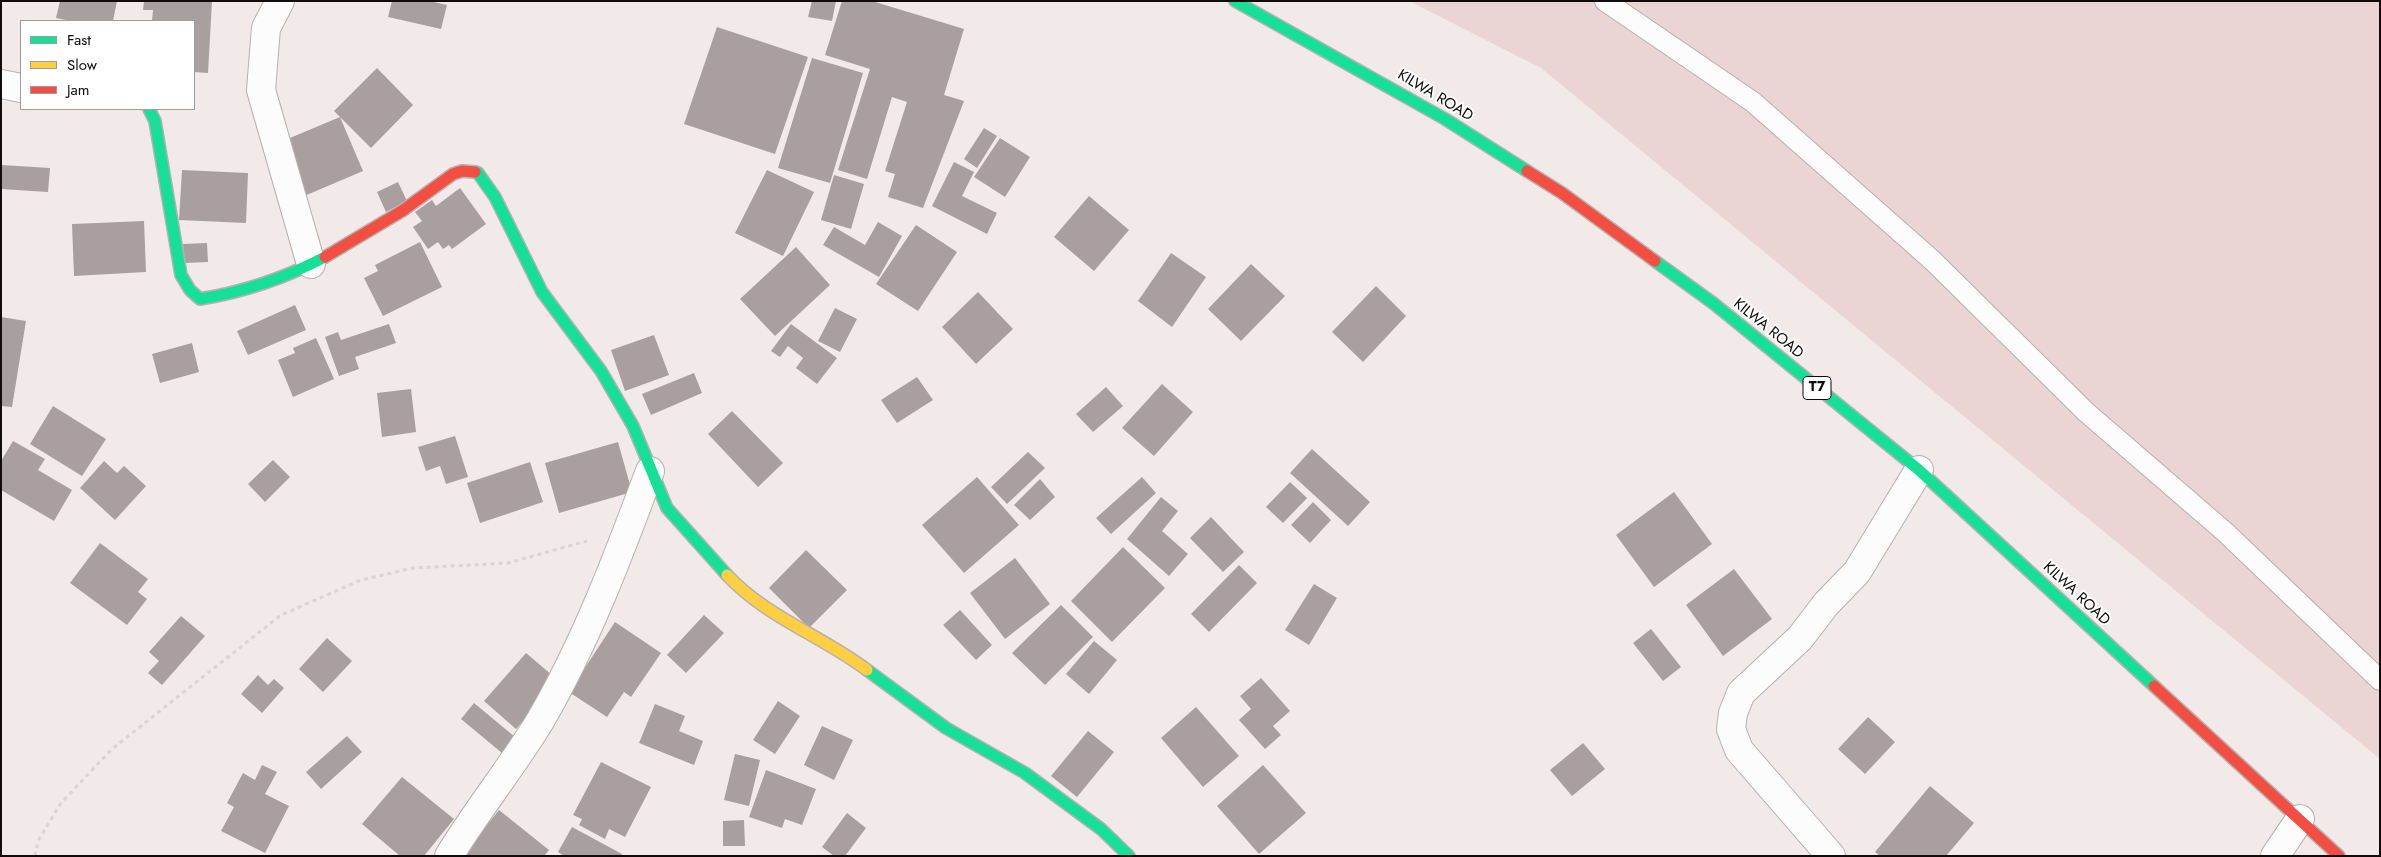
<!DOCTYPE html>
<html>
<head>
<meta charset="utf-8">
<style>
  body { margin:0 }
  #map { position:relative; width:2381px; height:857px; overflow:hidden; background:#f2e9e9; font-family:Jost,sans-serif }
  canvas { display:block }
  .frame { position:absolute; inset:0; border:2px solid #110b0b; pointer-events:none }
  .legend { position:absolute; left:20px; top:20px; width:175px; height:90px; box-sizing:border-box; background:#fff; border:1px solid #a09d9d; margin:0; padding:6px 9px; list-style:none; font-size:15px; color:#110b0b }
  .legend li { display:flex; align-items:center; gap:10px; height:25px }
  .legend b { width:25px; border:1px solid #a09d9d }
</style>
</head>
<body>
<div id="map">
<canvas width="2381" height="857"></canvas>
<div class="frame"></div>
<ul class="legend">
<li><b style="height:6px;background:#16e098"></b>Fast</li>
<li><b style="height:6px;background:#ffcf43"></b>Slow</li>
<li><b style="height:6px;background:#f24e42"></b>Jam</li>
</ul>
</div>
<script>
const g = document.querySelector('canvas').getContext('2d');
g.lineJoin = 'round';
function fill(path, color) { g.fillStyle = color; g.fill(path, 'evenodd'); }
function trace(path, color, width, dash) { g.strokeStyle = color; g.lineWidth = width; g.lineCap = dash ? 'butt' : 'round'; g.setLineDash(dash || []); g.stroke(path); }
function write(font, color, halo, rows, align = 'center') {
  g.font = font + ' Jost,sans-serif'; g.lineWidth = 4; g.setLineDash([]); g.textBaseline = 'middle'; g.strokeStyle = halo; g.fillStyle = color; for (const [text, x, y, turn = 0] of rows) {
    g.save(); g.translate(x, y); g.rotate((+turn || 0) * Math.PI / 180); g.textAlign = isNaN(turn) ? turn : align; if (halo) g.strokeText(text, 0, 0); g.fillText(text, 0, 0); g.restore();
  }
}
fill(new Path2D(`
  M1409,1H2380V759L1541,68Z`), '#ebd4d4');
fill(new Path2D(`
  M60,1H117L113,21H71L56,18Z
  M144,1H212L208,73L194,72V21H152L153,10H143Z
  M392,1H429L447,5L441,29L388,17Z
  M812,1H836L832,21L808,17Z
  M842,1H872L964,29L944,95L964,101L923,208L888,197L895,174L885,171L907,102L892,97L867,179L838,170L870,69L825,55Z
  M717,27L808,57L775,154L684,124Z
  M812,58L863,73L830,183L778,168Z
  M377,68L413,105L371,148L334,111Z
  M340,117L363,171L302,197L278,143Z
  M984,128L997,136L977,168L964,159Z
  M1000,138L1030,157L1005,197L974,177Z
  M954,162L974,172L962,196L997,213L987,234L932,206Z
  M1,165L50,168L48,192L1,189Z
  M182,170L248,173L246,223L179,220Z
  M767,170L814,192L783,256L735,233Z
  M834,175L864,184L851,229L821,220Z
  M398,182L407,201L386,212L377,192Z
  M460,188L486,224L452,249L449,245L443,249L438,242L428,249L413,227L422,221L415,212L432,200L436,206Z
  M1089,196L1129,230L1094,271L1054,237Z
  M144,221L146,272L74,276L72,224Z
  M878,222L902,236L879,277L823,245L834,227L865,245Z
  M916,225L957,252L918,311L876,284Z
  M420,242L442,287L383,316L364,278L378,271L375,265Z
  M207,243L208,262L184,263L183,244Z
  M796,247L830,285L775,336L740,299Z
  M1171,253L1206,277L1172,327L1138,301Z
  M1251,264L1285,296L1241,341L1208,309Z
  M1376,286L1406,316L1363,362L1332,332Z
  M978,292L1013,329L976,364L942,327Z
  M295,305L306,330L248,355L237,331Z
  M835,308L857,319L840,352L818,341Z
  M1,317L26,321L12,407L1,406Z
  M389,324L396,343L355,357L359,369L339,376L325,337L338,332L341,340Z
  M791,324L837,358L817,384L796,368L803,358L788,346L780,357L771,351Z
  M654,335L669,375L625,391L611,350Z
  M316,338L334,379L293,397L278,360L295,353L293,348Z
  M192,343L199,372L160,383L152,354Z
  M694,373L702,393L651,415L642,394Z
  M917,377L933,400L897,423L881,400Z
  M1162,384L1193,412L1154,456L1122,428Z
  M1106,387L1123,406L1093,432L1076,414Z
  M411,389L416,432L382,437L377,393Z
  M53,406L106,439L82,476L30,444Z
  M732,411L783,463L758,487L708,434Z
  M455,436L468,477L446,484L440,466L426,471L418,447Z
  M13,441L45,459L38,470L72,490L54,521L1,490V461Z
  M618,442L632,492L559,513L545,463Z
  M1312,449L1370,502L1348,526L1290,473Z
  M1028,452L1045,468L1007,504L991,487Z
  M273,460L290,477L265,502L248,484Z
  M104,461L117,473L124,466L146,486L115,520L80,488Z
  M530,462L543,502L480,523L467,483Z
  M977,477L1019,525L964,573L922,525Z
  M1142,477L1156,493L1111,534L1096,518Z
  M1040,479L1055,497L1030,520L1014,505Z
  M1290,482L1307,498L1283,523L1266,507Z
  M1674,492L1712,544L1654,587L1616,535Z
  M1161,497L1178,511L1162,531L1188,554L1169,576L1127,539Z
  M1313,502L1331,520L1310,543L1291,525Z
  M1211,517L1244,552L1223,572L1190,538Z
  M100,543L148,579L138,592L147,599L127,625L70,583Z
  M1123,547L1165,588L1112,642L1071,601Z
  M806,550L847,590L809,628L769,588Z
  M1015,558L1050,604L1005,639L970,593Z
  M1239,565L1257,583L1209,632L1191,614Z
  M1734,569L1772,619L1723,656L1686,605Z
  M1314,584L1337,598L1309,645L1285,630Z
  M1061,605L1093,637L1045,685L1012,653Z
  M960,610L992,645L976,660L943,625Z
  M704,615L724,633L686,673L667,655Z
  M181,616L205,636L162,685L148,673L159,661L149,652Z
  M615,622L661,653L631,697L624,692L607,717L569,692Z
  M1651,629L1681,667L1663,681L1633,643Z
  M327,638L352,661L323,692L299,669Z
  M1094,641L1117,660L1089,694L1066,674Z
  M526,653L559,681L516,729L484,701Z
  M258,675L268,685L274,679L284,688L262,713L241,694Z
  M1261,678L1290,711L1273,726L1281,735L1265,749L1239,720L1251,709L1240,696Z
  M778,701L800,716L775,754L753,740Z
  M474,703L515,737L502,753L461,719Z
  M655,704L685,716L679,731L703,741L694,765L639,743Z
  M1196,707L1239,756L1203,787L1161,738Z
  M1868,717L1895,742L1865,774L1838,749Z
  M822,726L853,740L834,780L804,765Z
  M1088,731L1114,752L1077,797L1051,776Z
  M347,736L362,752L321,789L306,772Z
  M1583,743L1605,769L1572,796L1550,770Z
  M735,754L760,760L749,806L724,800Z
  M601,762L651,787L625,837L609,829L605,839L579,825L582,819L573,815Z
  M262,765L277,772L265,794L289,806L265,853L221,831L234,807L227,803L243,773L255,780Z
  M1263,765L1306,813L1259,854L1217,806Z
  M766,770L816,789L802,825L785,819L782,828L749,817Z
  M402,777L454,819L424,856H400L362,824Z
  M1930,786L1974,823L1946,856H1880L1875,852Z
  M499,810L549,850L544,856H462Z
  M847,813L866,828L845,856H834L822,847Z
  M744,820L745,846H723V821Z
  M572,827L622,854L621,856H564L558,852Z`), '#aa9f9f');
const lane = new Path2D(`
  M1605,1L1753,102L1932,260L2086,412L2225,532L2380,680`);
const street = new Path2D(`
  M280,1L266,28L261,90L311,264
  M1,84L21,88
  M449,856C477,810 512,767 540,721C586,642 618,557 650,471
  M1831,856L1739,750L1731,729L1733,713L1741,693L1800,638L1826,604L1857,572L1919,470
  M2275,856L2300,819`);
const fast = new Path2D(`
  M1235,1L1445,119L1527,171
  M149,109L155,121L181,275L190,290L200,299C244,292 285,278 325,257
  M475,172L478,173L495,197L542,292L601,371L633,426L667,508L727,575
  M1655,261L1713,303L1919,470L2154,686
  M867,670L946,728L1025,773L1101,829L1129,856`);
const slow = new Path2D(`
  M727,575C766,617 822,636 867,670`);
const jam = new Path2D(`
  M1527,171L1562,193L1655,261
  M325,257L402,211L453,174L462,171L475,172
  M2154,686L2339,856`);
trace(lane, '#b7b0b0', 22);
trace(street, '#b7b0b0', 30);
trace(fast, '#b7b0b0', 14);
trace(slow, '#b7b0b0', 14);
trace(jam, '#b7b0b0', 14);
trace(new Path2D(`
  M35,856L38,841L61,803L112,749L281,615L361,580L413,568L508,563L587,541`), '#d7d5d5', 3, [4, 4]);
trace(lane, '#fdfcfc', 20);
trace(street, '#fdfcfc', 28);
trace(fast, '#16e098', 11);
trace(slow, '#ffcf43', 11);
trace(jam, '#f24e42', 11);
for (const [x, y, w] of [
  [1817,388,28]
]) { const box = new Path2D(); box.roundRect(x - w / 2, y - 11.5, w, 23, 4); g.fillStyle = '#fff'; g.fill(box); trace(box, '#110b0b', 1); }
write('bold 14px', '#110b0b', null, [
  ["T7",1817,388]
]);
write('15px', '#110b0b', '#fff', [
  ["KILWA ROAD",1435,96,31],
  ["KILWA ROAD",1768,329,39],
  ["KILWA ROAD",2076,594,43]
]);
</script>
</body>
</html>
